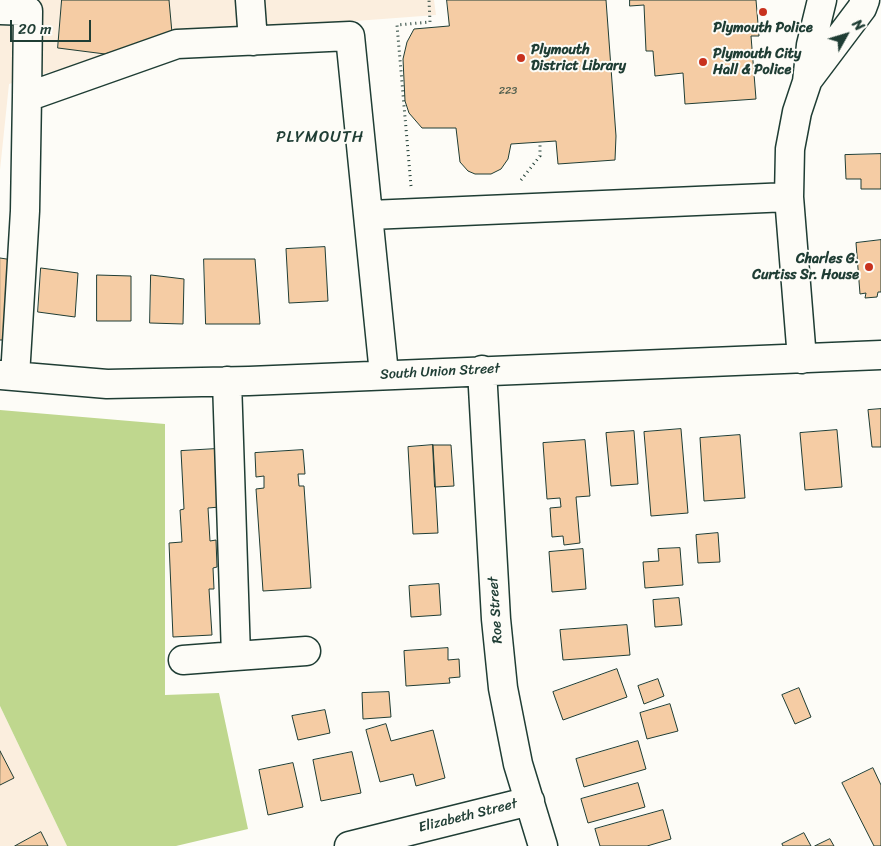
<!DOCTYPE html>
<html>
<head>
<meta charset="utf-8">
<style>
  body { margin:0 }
  #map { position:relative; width:881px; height:846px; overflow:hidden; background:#fdfcf7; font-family:Sriracha,sans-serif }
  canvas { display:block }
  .north { position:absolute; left:821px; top:10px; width:50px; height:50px; -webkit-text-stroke:4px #fdfcf7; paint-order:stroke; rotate:51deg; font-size:14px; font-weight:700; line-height:20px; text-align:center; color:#1f3d34 }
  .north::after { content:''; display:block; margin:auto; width:18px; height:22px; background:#1f3d34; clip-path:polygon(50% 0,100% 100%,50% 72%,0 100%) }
  .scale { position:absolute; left:10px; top:20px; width:81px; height:22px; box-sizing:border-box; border:2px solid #1f3d34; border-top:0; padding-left:6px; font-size:15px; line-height:18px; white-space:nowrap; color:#1f3d34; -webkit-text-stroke:4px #fdfcf7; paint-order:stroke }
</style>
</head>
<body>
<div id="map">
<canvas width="881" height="846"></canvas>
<div class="north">N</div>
<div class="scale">20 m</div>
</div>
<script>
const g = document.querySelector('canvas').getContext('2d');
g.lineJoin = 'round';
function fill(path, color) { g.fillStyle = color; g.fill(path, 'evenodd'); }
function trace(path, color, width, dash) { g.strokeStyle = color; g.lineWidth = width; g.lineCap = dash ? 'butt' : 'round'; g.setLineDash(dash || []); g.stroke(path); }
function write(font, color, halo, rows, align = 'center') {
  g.font = font + ' Sriracha,sans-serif'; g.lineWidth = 4; g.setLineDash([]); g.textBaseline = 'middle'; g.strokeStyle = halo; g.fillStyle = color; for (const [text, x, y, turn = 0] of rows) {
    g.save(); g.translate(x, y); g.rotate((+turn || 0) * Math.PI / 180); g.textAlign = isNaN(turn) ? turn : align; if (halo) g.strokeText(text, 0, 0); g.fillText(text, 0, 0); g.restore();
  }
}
fill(new Path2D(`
  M0,0H434L436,15L182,34L9,84L0,170Z
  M0,706L67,846H0Z`), '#fbeede');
fill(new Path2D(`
  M0,410L165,424V695L219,693L248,829L176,846H67L0,706Z`), '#bfd78e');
const building = new Path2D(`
  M62,0H169L172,33L105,54L58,48Z
  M447,0H606L616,136L615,160L558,164L556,141L511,144L508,159L501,169L491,174H475L468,171L460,162L456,128H422L409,113L405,101L403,59L407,42L414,29L449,26Z
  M630,0H756L759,36H751L756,99L685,104L683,73L655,76L653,51H646L644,5L630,6Z
  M881,154V189H861V179H846L845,155Z
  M881,240V292H878L877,297L865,298L866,293L860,294L856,243Z
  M325,247L328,301L289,303L286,249Z
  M0,258L13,260L6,340H0Z
  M204,259H255L260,324H206Z
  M41,268L78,273L75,317L38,312Z
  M97,275L131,276V321H97Z
  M151,275L184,279L183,324L150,323Z
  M881,409V447H872L868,410Z
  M681,429L688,513L651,516L644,432Z
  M837,430L842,487L805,490L800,433Z
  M634,431L638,484L611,486L606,433Z
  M740,435L745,498L704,501L700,438Z
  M585,440L590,496L576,497L580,543L564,545L563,536L552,537L550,508L561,507L560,498L547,499L543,443Z
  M433,445H451L454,486L435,487Z
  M433,445L438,533L413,534L408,447Z
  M216,449L220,507L208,508L210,541L216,540L217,567L213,568L214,589H209L212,635L173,637L169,543L182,542L180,510L184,509L181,451Z
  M303,450L305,474H298L299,486H304L311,588L263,591L256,489L264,488V476L256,477L255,453Z
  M718,533L720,562L698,563L696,535Z
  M680,548L683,585L645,588L643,562L659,561L658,549Z
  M583,549L586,589L552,592L549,552Z
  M439,584L441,615L411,617L409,586Z
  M679,598L682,625L655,627L653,600Z
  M627,625L630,655L563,660L560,630Z
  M448,648V660L459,659L460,677L449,678L450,683L406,686L404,651Z
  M617,669L627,697L563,720L553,692Z
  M658,679L664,696L644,704L638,686Z
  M799,688L811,717L795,724L782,695Z
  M389,692L391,717L363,719L362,693Z
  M670,704L678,731L647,739L640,713Z
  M325,710L330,733L298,740L292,716Z
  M386,724L391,741L433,730L445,778L416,786L413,774L380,782L366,730Z
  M638,741L646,769L584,787L576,759Z
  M0,751L14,778L0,785Z
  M352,752L361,793L321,801L313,760Z
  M293,763L303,807L268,815L259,770Z
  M873,768L881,785V846H874L842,783Z
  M638,783L645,807L588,823L581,799Z
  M663,810L671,839L647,846H600L595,829Z
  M41,832L48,846H15Z
  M804,833L811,846H783L782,844Z
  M830,839L834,846H815Z`);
fill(building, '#f5cca4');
trace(building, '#1f3d34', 1);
const minor = new Path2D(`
  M250,0L253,41
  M0,10L28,11L27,97
  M807,81L862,8L865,0
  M370,215L789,197
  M802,359L789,197L790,149L797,112L807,82L811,45L822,0
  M482,370L496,619L503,688L518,764L543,846
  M0,375L107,384L249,381L881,355
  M15,376L25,211L27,97L177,44L350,36L384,374
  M227,381L236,656L306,651
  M183,660L236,656
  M349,846L530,801`);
trace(minor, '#1f3d34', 31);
trace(new Path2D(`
  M521,180L540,156V142
  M411,186L397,25L430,22L429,0`), '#1f3d34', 3, [1, 4]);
trace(minor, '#fdfcf7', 28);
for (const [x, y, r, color] of [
  [763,12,5,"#c8321e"],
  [521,58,5,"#c8321e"],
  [703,62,5,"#c8321e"],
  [869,267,5,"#c8321e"]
]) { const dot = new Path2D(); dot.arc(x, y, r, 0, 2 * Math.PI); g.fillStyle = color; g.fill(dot); trace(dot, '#fdfcf7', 2); }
write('11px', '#546150', null, [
  ["223",508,91]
]);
write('bold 14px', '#1f3d34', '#fdfcf7', [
  ["Plymouth Police",763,28,"center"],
  ["Plymouth",531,50],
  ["District Library",531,66],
  ["Plymouth City",713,54],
  ["Hall & Police",713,70],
  ["Charles G.",859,259,"right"],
  ["Curtiss Sr. House",859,275,"right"]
], 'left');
write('14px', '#1f3d34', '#fdfcf7', [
  ["South Union Street",440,372,-3],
  ["Roe Street",496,610,-94],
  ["Elizabeth Street",468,816,-14]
]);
g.letterSpacing = '1px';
write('16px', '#1f3d34', '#fdfcf7', [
  ["PLYMOUTH",320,138]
]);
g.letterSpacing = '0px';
</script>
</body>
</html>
